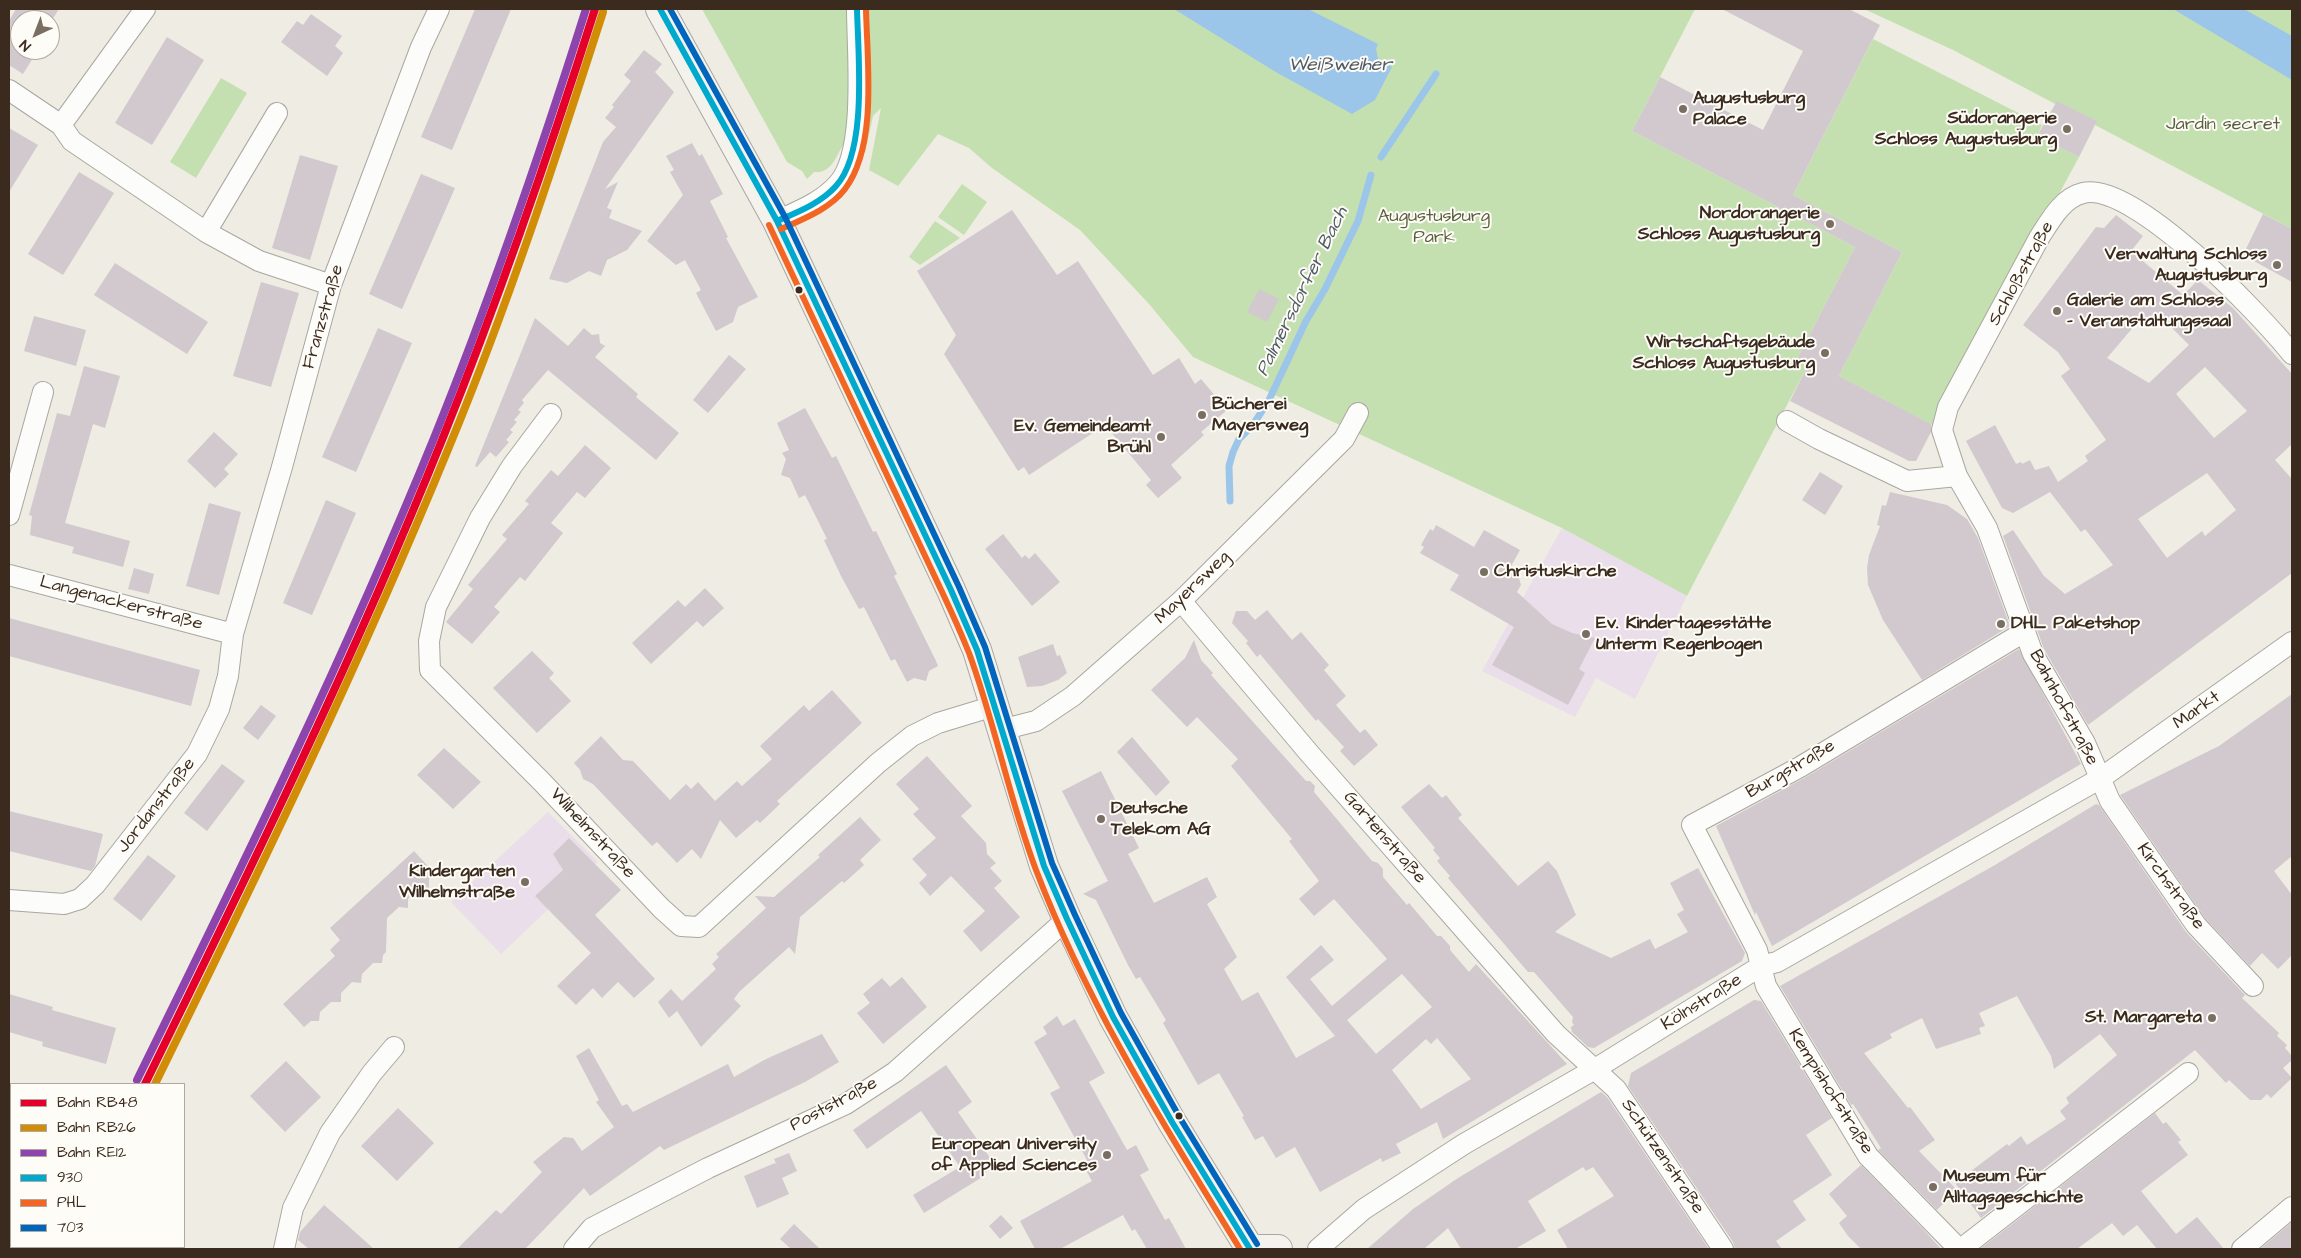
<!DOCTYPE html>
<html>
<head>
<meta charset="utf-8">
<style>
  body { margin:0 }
  #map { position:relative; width:2301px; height:1258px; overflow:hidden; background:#eeece3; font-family:"Architects Daughter",sans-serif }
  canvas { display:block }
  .frame { position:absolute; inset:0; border:10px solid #3b2a1e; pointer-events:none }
  .legend { position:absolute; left:10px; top:1083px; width:175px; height:165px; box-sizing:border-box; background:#fdfcf7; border:1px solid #afa8a0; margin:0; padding:6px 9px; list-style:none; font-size:15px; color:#3b2a1e }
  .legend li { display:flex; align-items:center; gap:10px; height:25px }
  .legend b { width:25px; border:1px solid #afa8a0 }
  .north { position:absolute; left:10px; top:10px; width:50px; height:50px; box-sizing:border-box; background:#fdfcf7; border:1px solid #afa8a0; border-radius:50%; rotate:223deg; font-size:14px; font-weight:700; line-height:20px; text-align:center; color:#3b2a1e }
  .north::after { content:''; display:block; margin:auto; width:18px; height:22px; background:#7a6e63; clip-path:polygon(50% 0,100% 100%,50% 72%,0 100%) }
</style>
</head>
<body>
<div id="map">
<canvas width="2301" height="1258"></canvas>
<div class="frame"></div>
<ul class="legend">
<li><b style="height:6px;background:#e4002b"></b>Bahn RB48</li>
<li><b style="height:6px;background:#d18d06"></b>Bahn RB26</li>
<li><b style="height:6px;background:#8e44ad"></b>Bahn RE12</li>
<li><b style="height:6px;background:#00a9ce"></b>930</li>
<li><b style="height:6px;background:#f26522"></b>PHL</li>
<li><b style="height:6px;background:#0065bd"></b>703</li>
</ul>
<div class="north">N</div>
</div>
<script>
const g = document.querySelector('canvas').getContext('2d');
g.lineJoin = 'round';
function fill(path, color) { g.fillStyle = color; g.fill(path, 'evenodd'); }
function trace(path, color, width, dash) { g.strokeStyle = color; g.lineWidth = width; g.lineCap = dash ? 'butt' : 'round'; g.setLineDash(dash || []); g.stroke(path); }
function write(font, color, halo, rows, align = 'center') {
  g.font = font + ' "Architects Daughter",sans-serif'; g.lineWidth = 4; g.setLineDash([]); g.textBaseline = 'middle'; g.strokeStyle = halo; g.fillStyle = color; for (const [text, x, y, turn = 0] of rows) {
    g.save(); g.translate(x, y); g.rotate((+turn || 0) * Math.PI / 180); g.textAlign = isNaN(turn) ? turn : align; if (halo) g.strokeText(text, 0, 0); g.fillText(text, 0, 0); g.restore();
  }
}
fill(new Path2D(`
  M1562,528L1687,596L1635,699L1596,678L1575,717L1482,671Z
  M548,812L598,862L501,954L451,902Z`), '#eadeea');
fill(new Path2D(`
  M702,9H1695L1632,131L1855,247L1797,359L1808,365L1687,596L1562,528L1193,357L1149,304L1080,230L992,168L969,148L938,134L898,186L869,170L881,108L873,116L865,153L864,124C858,130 850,136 844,144C836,154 833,174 814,172L807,179L802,171L787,162Z
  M1864,9H2292V229L1953,50Z
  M1873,39L2042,125L2037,136L2079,157L1934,426L1839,376L1902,252L1793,195Z
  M221,78L247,93L196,178L170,162Z
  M962,184L987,202L964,235L938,217Z
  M935,221L960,238L920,265L909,257Z`), '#c5e0b0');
fill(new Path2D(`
  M1174,9H1308L1378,44L1376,49L1378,58L1392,67L1375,100L1352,114L1274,71Z
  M2173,9H2244L2292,36V80Z`), '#9cc6e9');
trace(new Path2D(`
  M1381,157L1436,74
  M1230,501L1229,466L1233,452L1239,439L1253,425L1269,400L1306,321L1325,289L1358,221L1371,175`), '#9cc6e9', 7);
fill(new Path2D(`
  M16,9H59L50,23V20H20V50H33L29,56L33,58L23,74L9,65V21Z
  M475,9H511L452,150L421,137Z
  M1722,9H1849L1880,25L1793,195L1902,252L1839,376L1931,424V432L1916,461H1909L1790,401L1808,365L1797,359L1855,247L1632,131L1660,77L1763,130L1803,51Z
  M311,14L342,36L335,46L343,53L327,76L281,42L297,21L303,25Z
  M167,37L204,60L152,145L115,123Z
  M644,50L662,64L655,72L674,92L605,189L618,182L607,208L612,210L609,218L642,231L627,250L607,260L601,276L589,271L567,283L549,279L603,142L616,127L605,118L614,107L612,105L631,81L624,75Z
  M2057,101L2097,121L2079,157L2037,136Z
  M9,128L38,145L9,192Z
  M692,143L699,156L702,154L723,194L710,201L728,237L726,238L758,297L738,307L733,322L716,331L696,293L701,290L685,260L676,265L647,241L683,195L670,172L674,170L666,156Z
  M300,155L338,166L310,260L272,248Z
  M79,172L114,193L63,275L28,254Z
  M421,174L455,188L402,309L369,294Z
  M1012,210L1057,275L1078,261L1153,375L1179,358L1195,384L1201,379L1227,410L1201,432L1204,435L1171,465L1182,478L1158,498L1146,485L1151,480L1105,425L1029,475L1024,467L1018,471L944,354L956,335L917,271Z
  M2263,214L2292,229V282L2243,255Z
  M2116,215L2143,236L2131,251L2183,295L2198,280L2233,308L2292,374V444L2275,460L2292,479V573L2088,725L2044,649L2003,536L2013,530L2044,576L2065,594L2113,565L2085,529L2081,532L2050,492L2013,513L2002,508L1966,441L1995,425L2016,464L2021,462L2022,464L2030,460L2035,470L2049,466L2058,482L2088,461L2085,456L2106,440L2061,376L2070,369L2058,352L2023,325L2096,227L2104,228ZM2141,318L2154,329L2163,319L2189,345L2149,383L2107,358ZM2205,367L2247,411L2214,438L2176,394ZM2207,473L2236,510L2205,536L2202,531L2167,558L2138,519Z
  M115,263L208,322L187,354L94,295Z
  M261,282L299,293L271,387L233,376Z
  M1259,289L1279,299L1267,322L1247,312Z
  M34,316L86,330L76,366L24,351Z
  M535,318L568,346L584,328L592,335L599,334L600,343L605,346L595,357L638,394L636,397L679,433L656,460L548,370L522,400L524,403L518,410L521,412L514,420L517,422L510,430L513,432L506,440L509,442L496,457L490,452L477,467L475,466Z
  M378,328L412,343L356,472L322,457Z
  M729,355L746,369L708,413L693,400Z
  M84,366L120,376L105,428L93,424L65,523L130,541L123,567L72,553L74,547L30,535L32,516L29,515L57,413L70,416Z
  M805,408L832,458L836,456L873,532L876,531L897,574L894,576L936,661L938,666L929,671L926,681L914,678L907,682L895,659L891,661L864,607L859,609L841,576L824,540L827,539L805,495L799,498L790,478L781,475L786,459L782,453L789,450L777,423Z
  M214,432L238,454L224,469L229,474L215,488L187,461Z
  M585,445L611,468L585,498L577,492L551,523L563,533L525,581L520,577L494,607L500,612L472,644L446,622L473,589L468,585L507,539L502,535L529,504L525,501L551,470L558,476Z
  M1820,472L1843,486L1825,515L1802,500Z
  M1890,492L1947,505L1967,519L1978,538L2010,626L1922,680L1883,620L1868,585L1867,568L1869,555L1880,526L1877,525L1882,505L1886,506Z
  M326,500L356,513L312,615L283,603Z
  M209,503L241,512L219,595L186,586Z
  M1436,525L1474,547L1484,530L1520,550L1509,570L1518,575L1521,585L1517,592L1552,624L1572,633L1595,638L1579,669L1585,673L1568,705L1492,665L1514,627L1450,590L1459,575L1420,553L1424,547L1421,545L1430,529L1433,531Z
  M1003,534L1022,558L1025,555L1029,559L1035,553L1060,582L1032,606L985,549Z
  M134,568L154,574L149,594L128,589Z
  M705,588L724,608L703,627L697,621L651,664L632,643L678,600L685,607Z
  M1267,610L1292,640L1301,632L1329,665L1324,670L1346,696L1336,705L1360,733L1365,729L1378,745L1354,766L1340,751L1344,747L1318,719L1316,721L1260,654L1257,657L1246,643L1248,641L1232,623L1236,611H1247L1255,620Z
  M9,618L200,670L191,706L9,656Z
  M1194,640L1201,660L1213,673L1211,675L1306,781H1310L1315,786L1314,792L1372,861L1378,863L1383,869V877L1407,905L1409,903L1437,936H1441L1450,946V950L1469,972L1476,964L1567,1064L1443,1139L1437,1122L1396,1144L1401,1153L1382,1162L1381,1158L1320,1192L1295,1147L1276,1158L1263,1136L1255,1140L1242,1117L1244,1116L1219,1073L1198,1085L1163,1023L1166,1020L1140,977L1136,979L1128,965L1096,900L1083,894L1108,881L1062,791L1101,771L1139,848L1128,854L1154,903L1207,877L1217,897L1207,904L1237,957L1224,969L1242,1001L1258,992L1296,1058L1335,1036L1286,977L1321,945L1334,960L1310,979L1332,1006L1387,959L1334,899L1314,916L1299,899L1319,881L1289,841L1292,839L1231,766L1238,759L1197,717L1187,727L1151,690L1185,658ZM1402,974L1432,1007L1376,1054L1347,1020ZM1437,1038L1471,1079L1421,1109L1392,1070L1426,1039L1431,1044Z
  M1053,644L1057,656L1060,655L1067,673L1058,680L1042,686L1027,687L1018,657Z
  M2019,649L2081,764L1772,946L1756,912L1755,915L1716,826L1806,777Z
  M532,651L554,673L549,678L571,701L537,733L493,688Z
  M832,690L862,723L777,801L780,804L760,823L757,820L736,838L720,820L701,859L692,849L677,863L657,842L652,846L593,784L583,779L580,770L574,763L601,736L623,760L633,761L670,800L686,784L691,789L698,782L715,801L737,781L742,786L772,759L760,746L804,705L809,711Z
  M2292,694V856L2274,871L2292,895V955L2278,969L2262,953L2250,966L2205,918L2120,795L2219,746Z
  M261,705L276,716L258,740L243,728Z
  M1132,737L1170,782L1156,796L1117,752Z
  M444,748L481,782L453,809L417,775Z
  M927,756L972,806L961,816L986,843L987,854L996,863L990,868L1002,881L994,888L1020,917L981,952L963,931L985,911L951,876L930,896L919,883L927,875L912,859L936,838L913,814L919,809L896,784Z
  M222,764L245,781L207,831L184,813Z
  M1429,784L1442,798L1446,795L1462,815L1458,818L1518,886L1548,861L1557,871L1576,915L1555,932L1611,958L1650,939L1655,949L1688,932L1677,914L1684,910L1670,883L1698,868L1745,953L1742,961L1594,1048L1588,1047L1572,1032L1571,1027L1574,1025L1572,1022L1573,1017L1534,972H1528L1448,878L1450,876L1437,861L1440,858L1433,850L1435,848L1401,807Z
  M2096,804L2099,805L2186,932L2245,995L2242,998L2279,1033L2277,1036L2287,1045L2285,1048L2292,1056V1060L2283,1068L2292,1078L2271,1098L2267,1094L2261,1100H2250L2229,1080L2226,1083L2195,1050L1981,1218L1955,1183L2007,1144L2009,1146L2021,1136L2027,1145L2066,1119L2060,1111L2069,1103L2066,1098L2117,1055L2100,1034L2054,1069L2051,1056L2017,996L1979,1013L1985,1026L1979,1028L1981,1034L1936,1049L1922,1018L1890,1034L1892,1038L1864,1053L1908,1108L1910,1107L1935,1140L1919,1151L1957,1190L1937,1210L1878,1150L1881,1148L1853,1104L1851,1105L1780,986L1995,865Z
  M9,811L103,834L95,866L91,871L9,851Z
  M860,817L881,840L860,860L864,865L844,883L842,881L800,917L795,954L789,947L739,992L734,999L741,1006L701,1047L677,1011L669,1018L658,1002L671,989L682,1001L716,969L712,964L719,957L716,954L766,908L755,896L774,897L820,857L818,855Z
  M569,838L621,890L595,915L655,979L634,998L618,982L602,998L593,988L576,1005L557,986L591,953L535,896L563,870L553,854Z
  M414,851L435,874L429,879V888H420L408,899V908L399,907L387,918L386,952L383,955L382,963H373L362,974L361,983L352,982L341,993V1002H331L320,1012L319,1021H311L304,1027L283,1004L335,956L330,950L340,940L330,928Z
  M148,855L176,876L141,921L113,899Z
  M902,977L927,1007L883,1044L857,1013L870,1003L863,994L882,978L890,987Z
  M9,994L53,1007L52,1010L116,1028L106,1064L42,1046L43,1042L9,1032Z
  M1754,1000L1761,1001L1832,1118L1806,1135L1832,1175L1793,1201L1806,1220L1776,1241L1782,1249H1735L1733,1242L1628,1086L1631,1073Z
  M1057,1016L1063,1026L1075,1019L1105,1073L1089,1082L1127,1150L1136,1145L1149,1170L1140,1175L1165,1220L1169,1218L1186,1249H1147L1135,1229L1132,1231L1123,1215L1060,1249H1035L1020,1221L1092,1181L1082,1163L1087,1160L1050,1093L1060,1088L1034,1042L1047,1034L1043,1027Z
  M822,1034L839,1062L805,1082L664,1150L660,1146L590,1196L584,1188L525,1249H457L496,1210L501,1214L542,1172L533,1162L564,1137L573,1138L582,1151L614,1127L596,1102L599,1100L576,1056L589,1048L622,1106L627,1104L633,1112L728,1064L734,1077L766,1059Z
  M286,1061L321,1097L285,1132L250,1096Z
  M946,1065L972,1102L958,1112L995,1165L982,1175L984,1176L924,1213L913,1195L960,1167L921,1111L867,1149L853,1130Z
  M1601,1092L1607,1097L1709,1249H1568L1557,1230L1614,1196L1593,1167L1586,1171L1583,1167L1528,1201L1546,1231L1515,1249H1461L1448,1228L1424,1249H1367L1413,1209L1458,1178Z
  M398,1108L434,1143L397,1181L361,1146Z
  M2155,1113L2163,1124L2166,1122L2181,1140L2178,1142L2188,1155L2141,1191L2176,1234L2197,1217L2224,1249H2157L2137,1225L2123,1236L2112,1223L2077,1249H1980Z
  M789,1153L797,1171L782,1178L789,1194L757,1208L744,1176L775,1163L777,1166L774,1159Z
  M1861,1165L1924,1230L1941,1249H1861L1848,1236L1839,1223L1847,1216L1829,1194Z
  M324,1205L346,1224L374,1249H309L298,1240L300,1232Z
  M1001,1215L1013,1228L1000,1239L989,1226Z
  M2292,1222V1249H2260Z
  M794,1224L820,1249H791L780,1239Z`), '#d1c9cd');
const street = new Path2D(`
  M9,90L61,125L72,141L206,232L259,261L331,285
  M61,125L145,9
  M777,221C799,211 822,202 838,184C867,152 857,52 857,9
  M206,232L277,113
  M551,414L512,466L480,518L436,607L429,641L430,670L542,782L661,908L681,926L699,927L878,763L912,736L938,723L994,706
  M1787,421L1819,439L1907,481L1957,476
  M9,515L43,392
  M9,575L233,634
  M1181,601L1309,753L1556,1034L1616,1089L1723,1249
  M1001,730L1036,721L1073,696L1181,601L1344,439L1358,413
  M9,900L64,904L80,899L95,885L197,754L219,709L228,676L233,634L282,467L331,285L421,47L439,9
  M2253,986L2196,925L2110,801L2085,743L2033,654L1987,528L1957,476L1942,430L1948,407L2039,238C2050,221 2062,198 2083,193C2133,180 2262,316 2292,354
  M9,1240L11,1241
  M284,1249L293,1208L330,1133L372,1073L394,1047
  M574,1249L592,1228L708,1168L846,1104L895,1072L1067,919
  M1318,1249L1364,1209L1464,1144L1595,1069L1761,966L1777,962L2101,778L2292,642
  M1959,1249L1868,1156L1766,986L1757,950L1692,825L1800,767L2024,632
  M1961,1249L2188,1073
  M2242,1249L2292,1207`);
const secondary = new Path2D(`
  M660,9L777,221L951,590L977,650L1044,866L1067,919L1113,1017L1172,1122L1250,1249
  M1259,1249H1278`);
trace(street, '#aaa7a0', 22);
trace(secondary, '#aaa7a0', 30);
trace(street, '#fcfcfb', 20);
trace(secondary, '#f4f2ec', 28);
trace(new Path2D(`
  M660,9L777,221L951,590L977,650L1044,866L1067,919L1113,1017L1172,1122L1250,1249
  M777,221C798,212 821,203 836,186C868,151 858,54 857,9`), '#00a9ce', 6);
trace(new Path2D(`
  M769,225L943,594C952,613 961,633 969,653C995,723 1009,799 1036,870C1087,1004 1165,1127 1240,1249
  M781,229C803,219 830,209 845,189C878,145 867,61 866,9`), '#f26522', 6);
trace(new Path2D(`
  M670,9L785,217L959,587L985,647L1052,863L1075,915L1121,1013L1180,1118L1257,1244`), '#0065bd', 6);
trace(new Path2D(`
  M145,1084C249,872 354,659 442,440C499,298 549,154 595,9`), '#e4002b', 8);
trace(new Path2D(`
  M155,1084C258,874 360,664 449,447C508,305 556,158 603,12`), '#d18d06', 8);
trace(new Path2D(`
  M137,1080C241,869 345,657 434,438C491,297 540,154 586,9`), '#8e44ad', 8);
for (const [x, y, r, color] of [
  [1683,109,5,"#7a6e63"],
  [2067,129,5,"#7a6e63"],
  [1830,224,5,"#7a6e63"],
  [2277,265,5,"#7a6e63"],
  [799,290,4.5,"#3b2a1e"],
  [2057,311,5,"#7a6e63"],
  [1825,353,5,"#7a6e63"],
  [1202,415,5,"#7a6e63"],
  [1161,437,5,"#7a6e63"],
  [1484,572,5,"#7a6e63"],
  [2001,624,5,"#7a6e63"],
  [1586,634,5,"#7a6e63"],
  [1101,819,5,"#7a6e63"],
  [525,882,5,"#7a6e63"],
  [2212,1018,5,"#7a6e63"],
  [1179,1116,4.5,"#3b2a1e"],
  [1107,1155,5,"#7a6e63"],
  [1933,1187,5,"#7a6e63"]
]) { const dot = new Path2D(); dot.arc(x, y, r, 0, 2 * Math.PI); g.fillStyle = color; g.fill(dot); trace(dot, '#fdfcf7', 2); }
write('bold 18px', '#3b2a1e', '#fdfcf7', [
  ["Augustusburg",1693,99],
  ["Palace",1693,120],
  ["Südorangerie",2057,119,"right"],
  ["Schloss Augustusburg",2057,140,"right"],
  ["Nordorangerie",1820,214,"right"],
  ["Schloss Augustusburg",1820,235,"right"],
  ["Verwaltung Schloss",2267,255,"right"],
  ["Augustusburg",2267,276,"right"],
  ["Galerie am Schloss",2067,301],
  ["- Veranstaltungssaal",2067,322],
  ["Wirtschaftsgebäude",1815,343,"right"],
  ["Schloss Augustusburg",1815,364,"right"],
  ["Bücherei",1212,405],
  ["Mayersweg",1212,426],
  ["Ev. Gemeindeamt",1151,427,"right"],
  ["Brühl",1151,448,"right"],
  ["Christuskirche",1494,572],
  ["Ev. Kindertagesstätte",1596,624],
  ["Unterm Regenbogen",1596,645],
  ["DHL Paketshop",2011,624],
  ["Deutsche",1111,809],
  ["Telekom AG",1111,830],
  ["Kindergarten",515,872,"right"],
  ["Wilhelmstraße",515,893,"right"],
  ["St. Margareta",2202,1018,"right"],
  ["European University",1097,1145,"right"],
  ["of Applied Sciences",1097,1166,"right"],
  ["Museum für",1943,1177],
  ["Alltagsgeschichte",1943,1198]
], 'left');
write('18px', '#5a5e3d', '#fdfcf7', [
  ["Jardin secret",2223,125],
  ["Augustusburg",1434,217],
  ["Park",1434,238]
]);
write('18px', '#3b2a1e', '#fdfcf7', [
  ["Schloßstraße",2022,274,-61],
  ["Franzstraße",324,317,-74],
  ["Mayersweg",1193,588,-44],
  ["Langenackerstraße",121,604,15],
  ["Bahnhofstraße",2063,708,62],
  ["Markt",2197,711,-35],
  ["Burgstraße",1791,770,-30],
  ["Jordanstraße",157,806,-52],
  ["Wilhelmstraße",592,834,47],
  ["Gartenstraße",1384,838,49],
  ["Kirchstraße",2170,887,54],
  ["Kölnstraße",1702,1003,-32],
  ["Kempishofstraße",1830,1092,58],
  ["Poststraße",834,1105,-28],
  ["Schützenstraße",1662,1157,56]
]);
write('italic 19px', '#515b66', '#fdfcf7', [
  ["Weißweiher",1340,66],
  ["Palmersdorfer Bach",1303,292,-64]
]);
</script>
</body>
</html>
